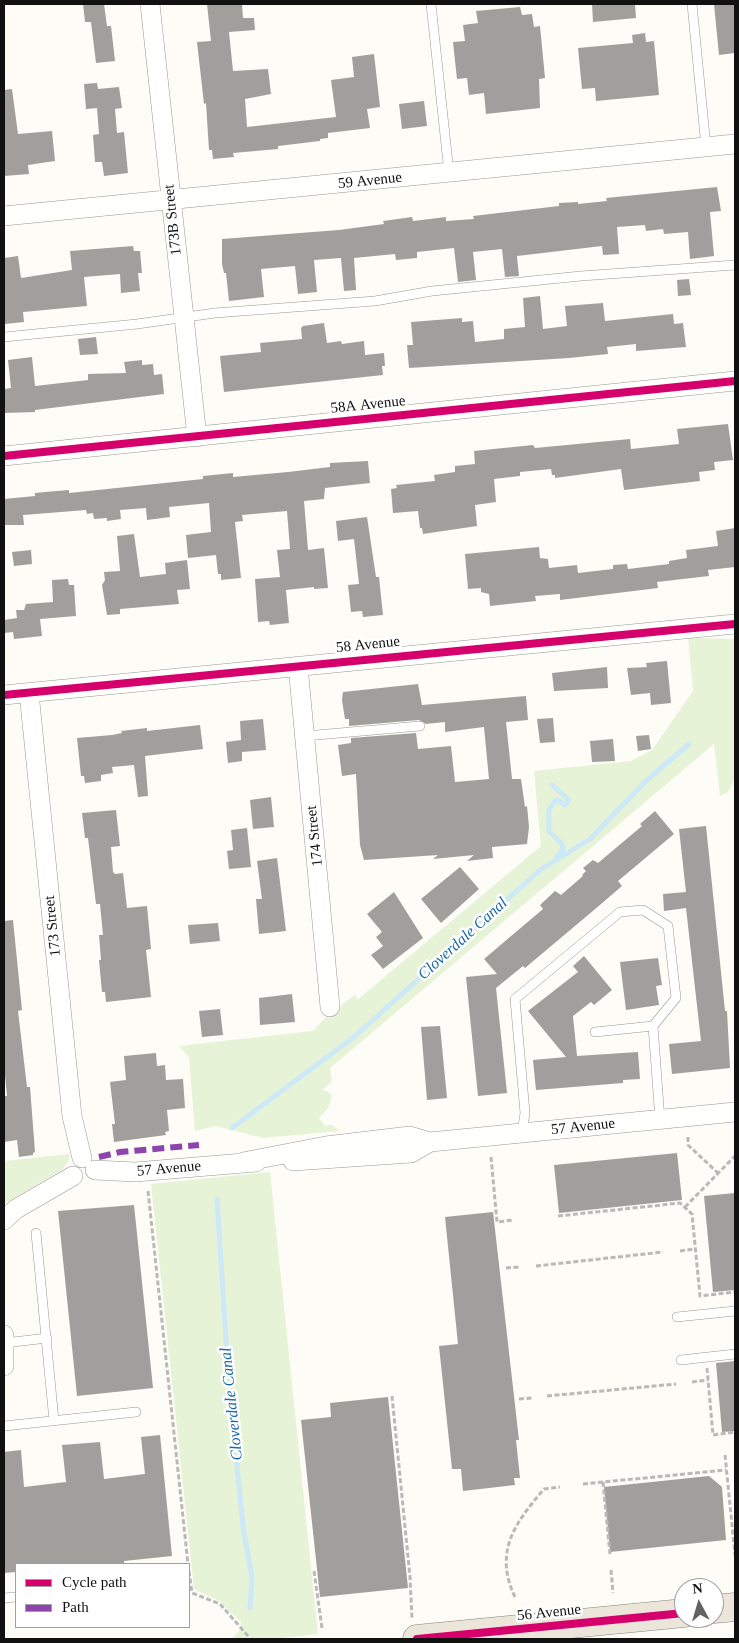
<!DOCTYPE html>
<html>
<head>
<meta charset="utf-8">
<style>
  body { margin:0 }
  #map { position:relative; width:739px; height:1643px; overflow:hidden; background:#fdfcf7; font-family:"Times New Roman",serif }
  canvas { display:block }
  .frame { position:absolute; inset:0; border:5px solid #111; pointer-events:none }
  .legend { position:absolute; left:15px; top:1563px; width:175px; height:65px; box-sizing:border-box; background:#fff; border:1px solid #a0a0a0; margin:0; padding:6px 9px; list-style:none; font-size:15px; color:#111 }
  .legend li { display:flex; align-items:center; gap:10px; height:25px }
  .legend b { width:25px; border:1px solid #a0a0a0 }
  .north { position:absolute; left:674px; top:1578px; width:50px; height:50px; box-sizing:border-box; background:#fff; border:1px solid #a0a0a0; border-radius:50%; rotate:354deg; font-size:14px; font-weight:700; line-height:20px; text-align:center; color:#111 }
  .north::after { content:''; display:block; margin:auto; width:18px; height:22px; background:#646362; clip-path:polygon(50% 0,100% 100%,50% 72%,0 100%) }
</style>
</head>
<body>
<div id="map">
<canvas width="739" height="1643"></canvas>
<div class="frame"></div>
<ul class="legend">
<li><b style="height:6px;background:#d6006c"></b>Cycle path</li>
<li><b style="height:6px;background:#8e44ad"></b>Path</li>
</ul>
<div class="north">N</div>
</div>
<script>
const g = document.querySelector('canvas').getContext('2d');
g.lineJoin = 'round';
function fill(path, color) { g.fillStyle = color; g.fill(path, 'evenodd'); }
function trace(path, color, width, dash) { g.strokeStyle = color; g.lineWidth = width; g.lineCap = dash ? 'butt' : 'round'; g.setLineDash(dash || []); g.stroke(path); }
function write(font, color, halo, rows, align = 'center') {
  g.font = font + ' "Times New Roman",serif'; g.lineWidth = 5; g.setLineDash([]); g.textBaseline = 'middle'; g.strokeStyle = halo; g.fillStyle = color; for (const [text, x, y, turn = 0] of rows) {
    g.save(); g.translate(x, y); g.rotate((+turn || 0) * Math.PI / 180); g.textAlign = isNaN(turn) ? turn : align; if (halo) g.strokeText(text, 0, 0); g.fillText(text, 0, 0); g.restore();
  }
}
fill(new Path2D(`
  M688,638L735,639V779L727,793L720,796L714,744L330,1068L332,1082L323,1089L331,1094C332,1105 326,1111 319,1118L325,1126L332,1125L340,1131L263,1138L216,1126L195,1131L189,1057L179,1046L313,1031L326,1017L356,994L357,1000L541,846L534,771L631,761L652,750L693,691Z
  M70,1154L68,1162L62,1170L4,1204V1161Z
  M270,1172L318,1634L274,1639H231L240,1630L241,1622L219,1601L194,1589L151,1184Z`), '#e7f3d7');
trace(new Path2D(`
  M552,785L569,800L565,805L558,800L554,802L549,810V831L562,844L563,849L557,857
  M232,1128L354,1037L540,870L590,839L647,780L689,744
  M217,1199L228,1371L243,1527L252,1577L250,1608`), '#cde8f7', 5);
fill(new Path2D(`
  M83,4H104L107,26H111L115,61L96,63L91,22H85Z
  M207,4H242L243,18H254L255,30L229,32L233,71L268,69L271,94L245,99L247,127L336,117L331,80L354,77L352,57L374,54L380,107L367,109L370,128L328,133V138L320,139V141L278,146V149L233,153L234,157L213,159L212,150H209L206,103L204,104L197,42L211,41Z
  M592,4H635L636,18L593,22Z
  M714,4H735V53L719,55Z
  M520,7L522,15L532,14L534,27L540,26L545,78L539,79L540,108L486,114L484,93L469,95L467,78L457,79L453,42L465,41L463,25L478,23L476,11Z
  M645,33L646,42L654,41L659,95L596,101L595,88L582,89L578,48L633,43L632,35Z
  M97,83L98,89L119,87L122,108L115,109L117,133L124,132L128,173L104,176L102,162H95L93,135L99,134L97,108L86,109L84,84Z
  M12,89L18,134L52,131L55,161L28,165L29,174L4,176V90Z
  M424,101L427,126L402,129L399,104Z
  M717,187L721,211L710,212L714,256L690,259L688,232L664,234L663,229L646,231L645,225L617,227L619,254L603,255L602,246L517,256L519,276L505,277L502,249L473,252L476,280L458,282L454,248L417,252V258L396,260L395,254L354,258L356,290L344,291L341,258L314,260L317,292L298,294L295,266L261,269L264,297L229,301L226,273H224L222,264V239L339,230L384,224L383,221L412,217L413,221L446,217V221L474,219L473,216L559,206V203L578,202V204L607,201L606,198Z
  M133,246L134,251H140L142,273H138L140,291L121,293L120,274L84,277L87,306L23,312L24,322L5,324L4,258L18,256L21,278L72,270L70,251Z
  M689,279L691,295L678,296L677,280Z
  M540,296L543,329L567,326L565,306L603,303L605,321L673,314L674,324L683,323L686,347L636,351V344L607,347L608,354L569,358L409,368L407,345H413L411,322L462,318V322L473,321L475,342L504,339V329L525,327L523,298Z
  M324,323L327,343L341,341L342,344L364,341L365,355L384,353L385,366H382L383,375L224,392L220,356L261,352L260,343L302,339L301,328L303,326Z
  M96,337L98,354L80,355L78,339Z
  M32,357L35,386L88,380V374L126,373L124,362L142,360V365L153,364L154,375L162,374L164,394L35,410V412L4,413V389L11,388L8,360Z
  M728,424L733,460L714,462L715,470L699,472L700,481L624,490L621,469L555,478V475H552L551,469L520,472V476L494,479L496,502L475,505L477,526L423,534L422,528H420L418,511L393,513L391,489L397,488L396,485L435,481L434,475L455,472V466L475,464L474,451L533,445L535,448L630,439L631,449L679,444L677,429Z
  M368,461L370,483L325,488L324,499L304,501L308,550L324,548L328,588L314,589V587L286,590L289,623L270,625L269,621L258,622L255,579L280,577L277,550L290,549L287,511L242,515L243,521L235,522L241,578L221,580V574H218L216,555L188,558L186,535L211,532L209,503L169,507L170,517L147,520L146,508L120,510L121,519L107,521V518L94,519L93,513L87,514L86,510L23,515L24,525H4V499L35,496V493L45,492L69,490V493L203,479V476L233,473V477L288,472L330,467V463Z
  M367,517L376,577H379L383,615L363,617L362,611L351,612L348,585L359,584L354,539L338,541L336,521Z
  M735,528V567L708,570L709,576L657,582L658,588L560,600V594L535,596L536,601L490,606L489,594L481,592V588L468,589L465,554L539,547L540,558L548,559L549,568L577,565L578,573L613,569V565L627,564L628,569L669,564V561L687,558L686,550L718,546L716,531Z
  M134,534L140,577L166,574L165,563L187,560L190,589L177,590L179,604L120,609V614L107,615L102,585L105,580L104,572L120,571L117,536Z
  M31,550L32,564L14,566L12,552Z
  M68,579L69,585H74L76,616L40,619L42,636L14,639L13,632L4,633V620L17,618L16,610H24L26,604L53,602L52,580Z
  M667,661L671,703L651,705L650,693L631,695L627,668L647,667L646,663Z
  M607,667L608,688L554,691L552,673Z
  M418,684L422,705L526,696L528,720L506,722L512,779H521L525,807L527,806L529,827L527,844L492,847L493,858L467,861L474,855L433,859L438,855L364,860L360,845L356,774L342,776L338,745L351,743V738L416,733L418,749L451,746L455,782L489,779L484,727L445,732V722L426,724L419,720L349,726V719H345L342,700L343,692Z
  M553,718L555,742L540,743L537,719Z
  M263,719L266,750L242,752V761L228,763L226,742L241,740L240,721Z
  M200,725L203,749L145,756L148,796L138,797L134,765L112,767L113,773L101,775V781L85,783L84,776H81L77,738L112,735L122,733L121,731L147,728V731Z
  M649,735L651,749L638,751L636,736Z
  M613,739L615,761L592,762L590,741Z
  M271,797L274,827L253,829L250,800Z
  M116,810L120,846L111,847L113,872L115,874L123,873L127,908L147,906L151,949L146,950L151,997L106,1002L105,992H102L99,960H101L99,935H103L100,904H96L88,838H85L82,813Z
  M655,811L674,834L618,881L622,886L594,910L525,968L523,966L496,988L507,1093L478,1096L466,977L497,974L484,959L543,909L540,905L555,891L561,895L583,876L582,875L586,871L583,868L593,860L598,863L642,826L640,824Z
  M706,826L725,1011H727L730,1068L672,1074L669,1044L701,1041L686,908L664,911L663,894L686,892L679,829Z
  M247,828L251,867L229,869L227,851L233,850L231,830Z
  M277,858L286,931L259,934L256,899H262L257,861Z
  M460,867L479,889L441,923L421,899Z
  M394,892L423,938L383,969L371,955L383,946L376,937L382,932L367,914Z
  M13,920L22,1010L18,1011L27,1087H30L35,1152L33,1153V1155L19,1157L17,1140L4,1142V1096H7L4,1065V921Z
  M218,923L220,941L190,944L188,925Z
  M584,956L612,990L594,1005L591,1002L573,1016L577,1056L638,1052L640,1079L623,1080V1083L536,1090L533,1060L566,1057L528,1011L578,972L573,966Z
  M658,958L662,985L656,986L659,1005L626,1010L620,962Z
  M292,994L295,1022L260,1025L259,998Z
  M220,1009L223,1035L202,1037L199,1011Z
  M440,1026L447,1098L427,1100L421,1027Z
  M156,1053L157,1066L165,1065L166,1080L183,1079L185,1108L167,1110L169,1131L165,1132L166,1135L114,1142L112,1124H115L110,1082L126,1080L124,1056Z
  M677,1153L682,1200L559,1213L554,1165Z
  M735,1193V1290L713,1292L704,1196Z
  M134,1205L153,1388L77,1396L58,1211Z
  M493,1212L519,1440H516L520,1478H514L515,1485L463,1491L461,1469H452L439,1346L458,1344L445,1217Z
  M735,1361V1431L722,1432L716,1363Z
  M388,1397L408,1588L320,1597L301,1420L331,1417L330,1403Z
  M160,1435L172,1556L124,1561V1564H16V1572L4,1573V1452L21,1450L24,1487L66,1482L62,1445L100,1442L104,1479L145,1474L141,1437Z
  M709,1476L722,1487L726,1540L610,1552L604,1487Z`), '#a19f9c');
const service = new Path2D(`
  M431,4L449,173
  M692,4L706,147
  M4,337L137,324L215,313L375,301L432,291L581,276L735,265
  M305,736L420,726
  M653,1026L660,1120
  M522,1133L525,1113L515,999L620,912L643,910L668,926L676,998L653,1026L595,1032
  M36,1233L54,1421
  M677,1317L735,1311
  M5,1343L47,1338
  M681,1360L735,1354
  M4,1426L136,1412
  M4,1598L16,1597`);
const minor = new Path2D(`
  M150,4L197,437
  M4,216L735,144
  M4,456L735,381
  M298,666L330,1007
  M29,693L72,1116L82,1158
  M4,695L735,624
  M293,1161L411,1153L430,1142
  M243,1162L326,1146L410,1136L430,1142L735,1112
  M95,1170L135,1172L256,1162
  M4,1220L16,1209L73,1176
  M4,1335V1366`);
const trunk = new Path2D(`
  M714,1609L735,1607
  M417,1639L684,1613`);
trace(service, '#979795', 10);
trace(minor, '#979795', 20);
trace(trunk, '#858482', 29);
trace(new Path2D(`
  M688,1137V1145L718,1173
  M491,1157L497,1222L514,1220
  M148,1191L188,1564
  M685,1207L735,1156
  M558,1216L680,1203L692,1214L700,1296L735,1292
  M680,1251L695,1249
  M536,1266L663,1252
  M506,1268L519,1267
  M707,1368L713,1435L735,1432
  M692,1382L708,1380
  M392,1396L410,1577L412,1619
  M547,1396L676,1384
  M519,1399L532,1398
  M725,1455L735,1555
  M603,1482L610,1554
  M583,1484L726,1470
  M611,1570L613,1593
  M189,1571L192,1593L220,1604L248,1636
  M314,1571L322,1628
  M515,1597C493,1551 516,1522 544,1489L560,1487`), '#b9b9b8', 3, [5, 2.5]);
trace(service, '#fffffe', 9);
trace(minor, '#fffffe', 19);
trace(trunk, '#ece5da', 28);
trace(new Path2D(`
  M99,1157L120,1152L199,1145`), '#8e44ad', 6, [12, 6]);
trace(new Path2D(`
  M4,456L735,381
  M4,695L735,624
  M417,1639L684,1613`), '#d6006c', 8);
write('15px', '#111', '#fff', [
  ["59 Avenue",370,181,-6],
  ["173B Street",173,220,-96],
  ["58A Avenue",368,405,-6],
  ["58 Avenue",368,645,-6],
  ["174 Street",315,836,-96],
  ["173 Street",53,926,-96],
  ["57 Avenue",583,1127,-6],
  ["57 Avenue",169,1169,-5],
  ["56 Avenue",549,1613,-6]
]);
write('italic 16px', '#1768a6', '#fff', [
  ["Cloverdale Canal",463,939,-42],
  ["Cloverdale Canal",232,1404,-96]
]);
</script>
</body>
</html>
